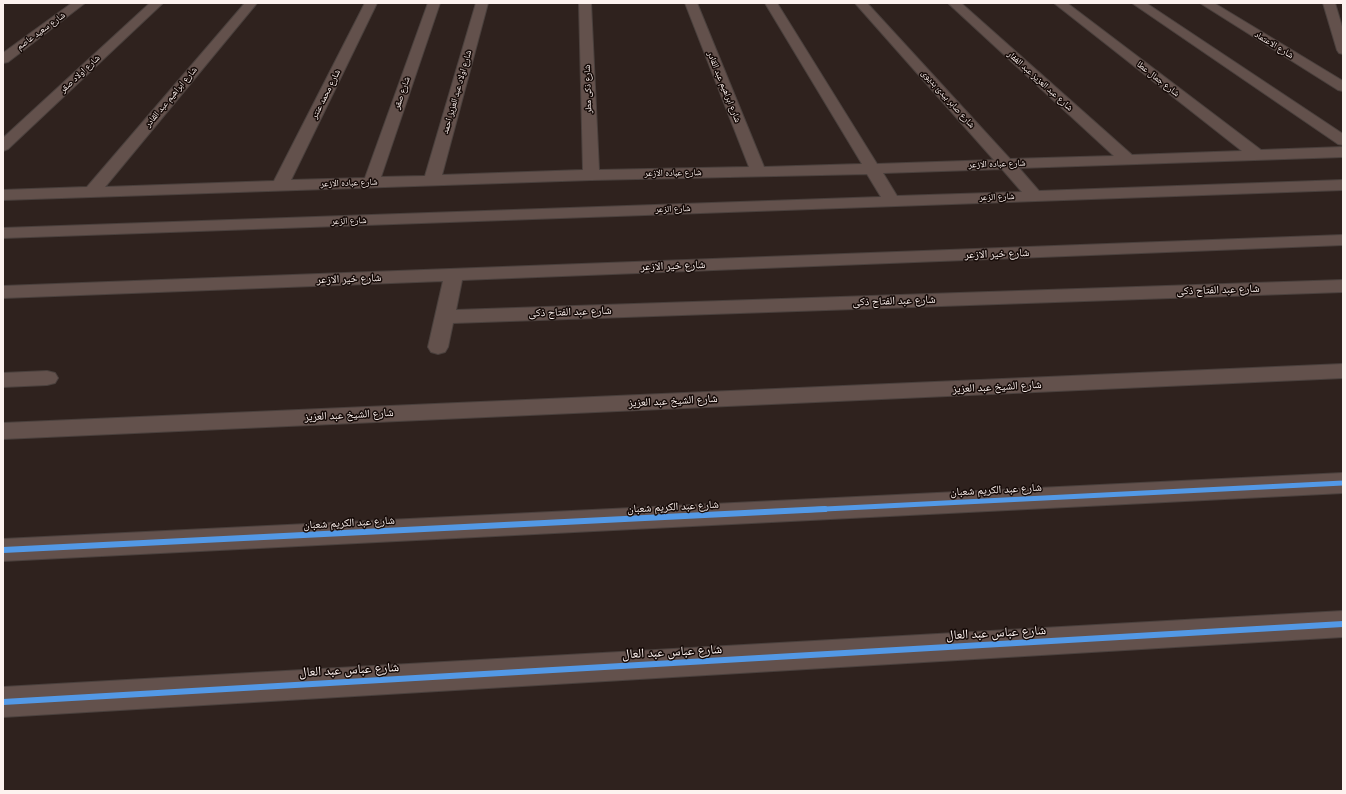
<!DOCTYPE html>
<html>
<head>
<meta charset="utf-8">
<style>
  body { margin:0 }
  #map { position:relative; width:1346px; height:794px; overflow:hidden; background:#2f221e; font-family:"Open Sans",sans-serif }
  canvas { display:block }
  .frame { position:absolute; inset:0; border:4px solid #fdf2ef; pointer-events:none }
</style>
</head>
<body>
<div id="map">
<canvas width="1346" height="794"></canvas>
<div class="frame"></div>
</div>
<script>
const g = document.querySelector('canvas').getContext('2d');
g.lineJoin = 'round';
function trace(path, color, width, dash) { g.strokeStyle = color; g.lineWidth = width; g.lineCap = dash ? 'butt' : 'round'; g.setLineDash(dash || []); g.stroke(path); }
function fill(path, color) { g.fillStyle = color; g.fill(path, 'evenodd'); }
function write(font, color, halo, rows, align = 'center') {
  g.font = font + ' "Open Sans","Noto Naskh Arabic",sans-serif'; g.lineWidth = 3; g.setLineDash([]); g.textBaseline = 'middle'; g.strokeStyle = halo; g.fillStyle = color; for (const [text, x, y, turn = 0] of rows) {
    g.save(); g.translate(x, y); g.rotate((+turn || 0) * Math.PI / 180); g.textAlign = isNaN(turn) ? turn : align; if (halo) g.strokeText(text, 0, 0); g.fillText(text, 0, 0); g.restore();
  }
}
const minor = new Path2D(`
  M72,3H85L8,62L3,63V53Z
  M150,3H163L8,149L3,151V138Z
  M245,3H257L105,187L274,181L365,3H377L291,180L365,178L428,3H440L381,177L425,176L476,3H488L442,175L583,170L579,3H591L599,170L749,167L685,3H697L764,167L862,164L765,3H777L877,164L994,160L855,3H867L1010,159L1114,156L948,3H961L1132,155L1242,151L1054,3H1067L1261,150L1343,147V157L1019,168L1039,191L1343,180V190L3,238V228L881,197L867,174L591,180L3,200V190L87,187ZM1002,169L1022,192L897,196L883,173Z
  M1132,3H1146L1343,134V145L1338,144Z
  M1200,3H1214L1343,81V91L1338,90Z
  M1323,3H1335L1343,30V54L1339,53L1337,50Z
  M1343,235V245L462,280L456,310L1343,280V292L453,323L448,347L445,352L438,354L431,352L428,347L443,281L3,298V286Z
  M1343,364V378L3,439V423Z
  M47,371L55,373L58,378L55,383L47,385L3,387V373Z
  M1343,473V493L3,561V539Z
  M1343,611V637L3,717V687Z`);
trace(minor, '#4a403d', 2);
fill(minor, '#63514c');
trace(new Path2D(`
  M805,510L1343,483`), '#5399e6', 5);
trace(new Path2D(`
  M3,550L825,509
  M3,702L1343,624`), '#5399e6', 6);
write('9px', '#fdf2ef', '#160b08', [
  ["شارع سعيد عاصم",41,31,-36],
  ["شارع الاعتماد",1274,45,31],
  ["شارع اولاد صقر",80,74,-43],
  ["شارع جمال عطا",1158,79,38],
  ["شارع عبد العزيز عبد الغفار",1040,81,42],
  ["شارع ابراهيم عبد القادر",724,87,68],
  ["شارع ذكى مطر",588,89,-92],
  ["شارع اولاد عبد العزيز احمد",457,92,-74],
  ["شارع صقر",402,93,-71],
  ["شارع محمد عنتر",326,94,-63],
  ["شارع ابراهيم عبد القادر",171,97,-50],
  ["شارع صابر بيدئ بديوى",948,99,48],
  ["شارع عباده الازعر",997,164,-2],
  ["شارع عباده الازعر",673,173,-1],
  ["شارع عباده الازعر",349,183,-2],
  ["شارع الزعر",997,197,-2],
  ["شارع الزعر",673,209,-2],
  ["شارع الزعر",349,221,-2]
]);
write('11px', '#fdf2ef', '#160b08', [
  ["شارع خير الازعر",997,254,-2],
  ["شارع خير الازعر",673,266,-2],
  ["شارع خير الازعر",349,279,-2],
  ["شارع عبد الفتاح ذكى",1218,290,-2],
  ["شارع عبد الفتاح ذكى",894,301,-2],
  ["شارع عبد الفتاح ذكى",570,312,-2],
  ["شارع الشيخ عبد العزيز",997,387,-3],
  ["شارع الشيخ عبد العزيز",673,401,-3],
  ["شارع الشيخ عبد العزيز",349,415,-3],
  ["شارع عبد الكريم شعبان",996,490,-3],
  ["شارع عبد الكريم شعبان",673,507,-3],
  ["شارع عبد الكريم شعبان",349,523,-3]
]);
write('13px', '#fdf2ef', '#160b08', [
  ["شارع عباس عبد العال",996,633,-3],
  ["شارع عباس عبد العال",672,652,-3],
  ["شارع عباس عبد العال",349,670,-3]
]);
</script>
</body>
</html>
